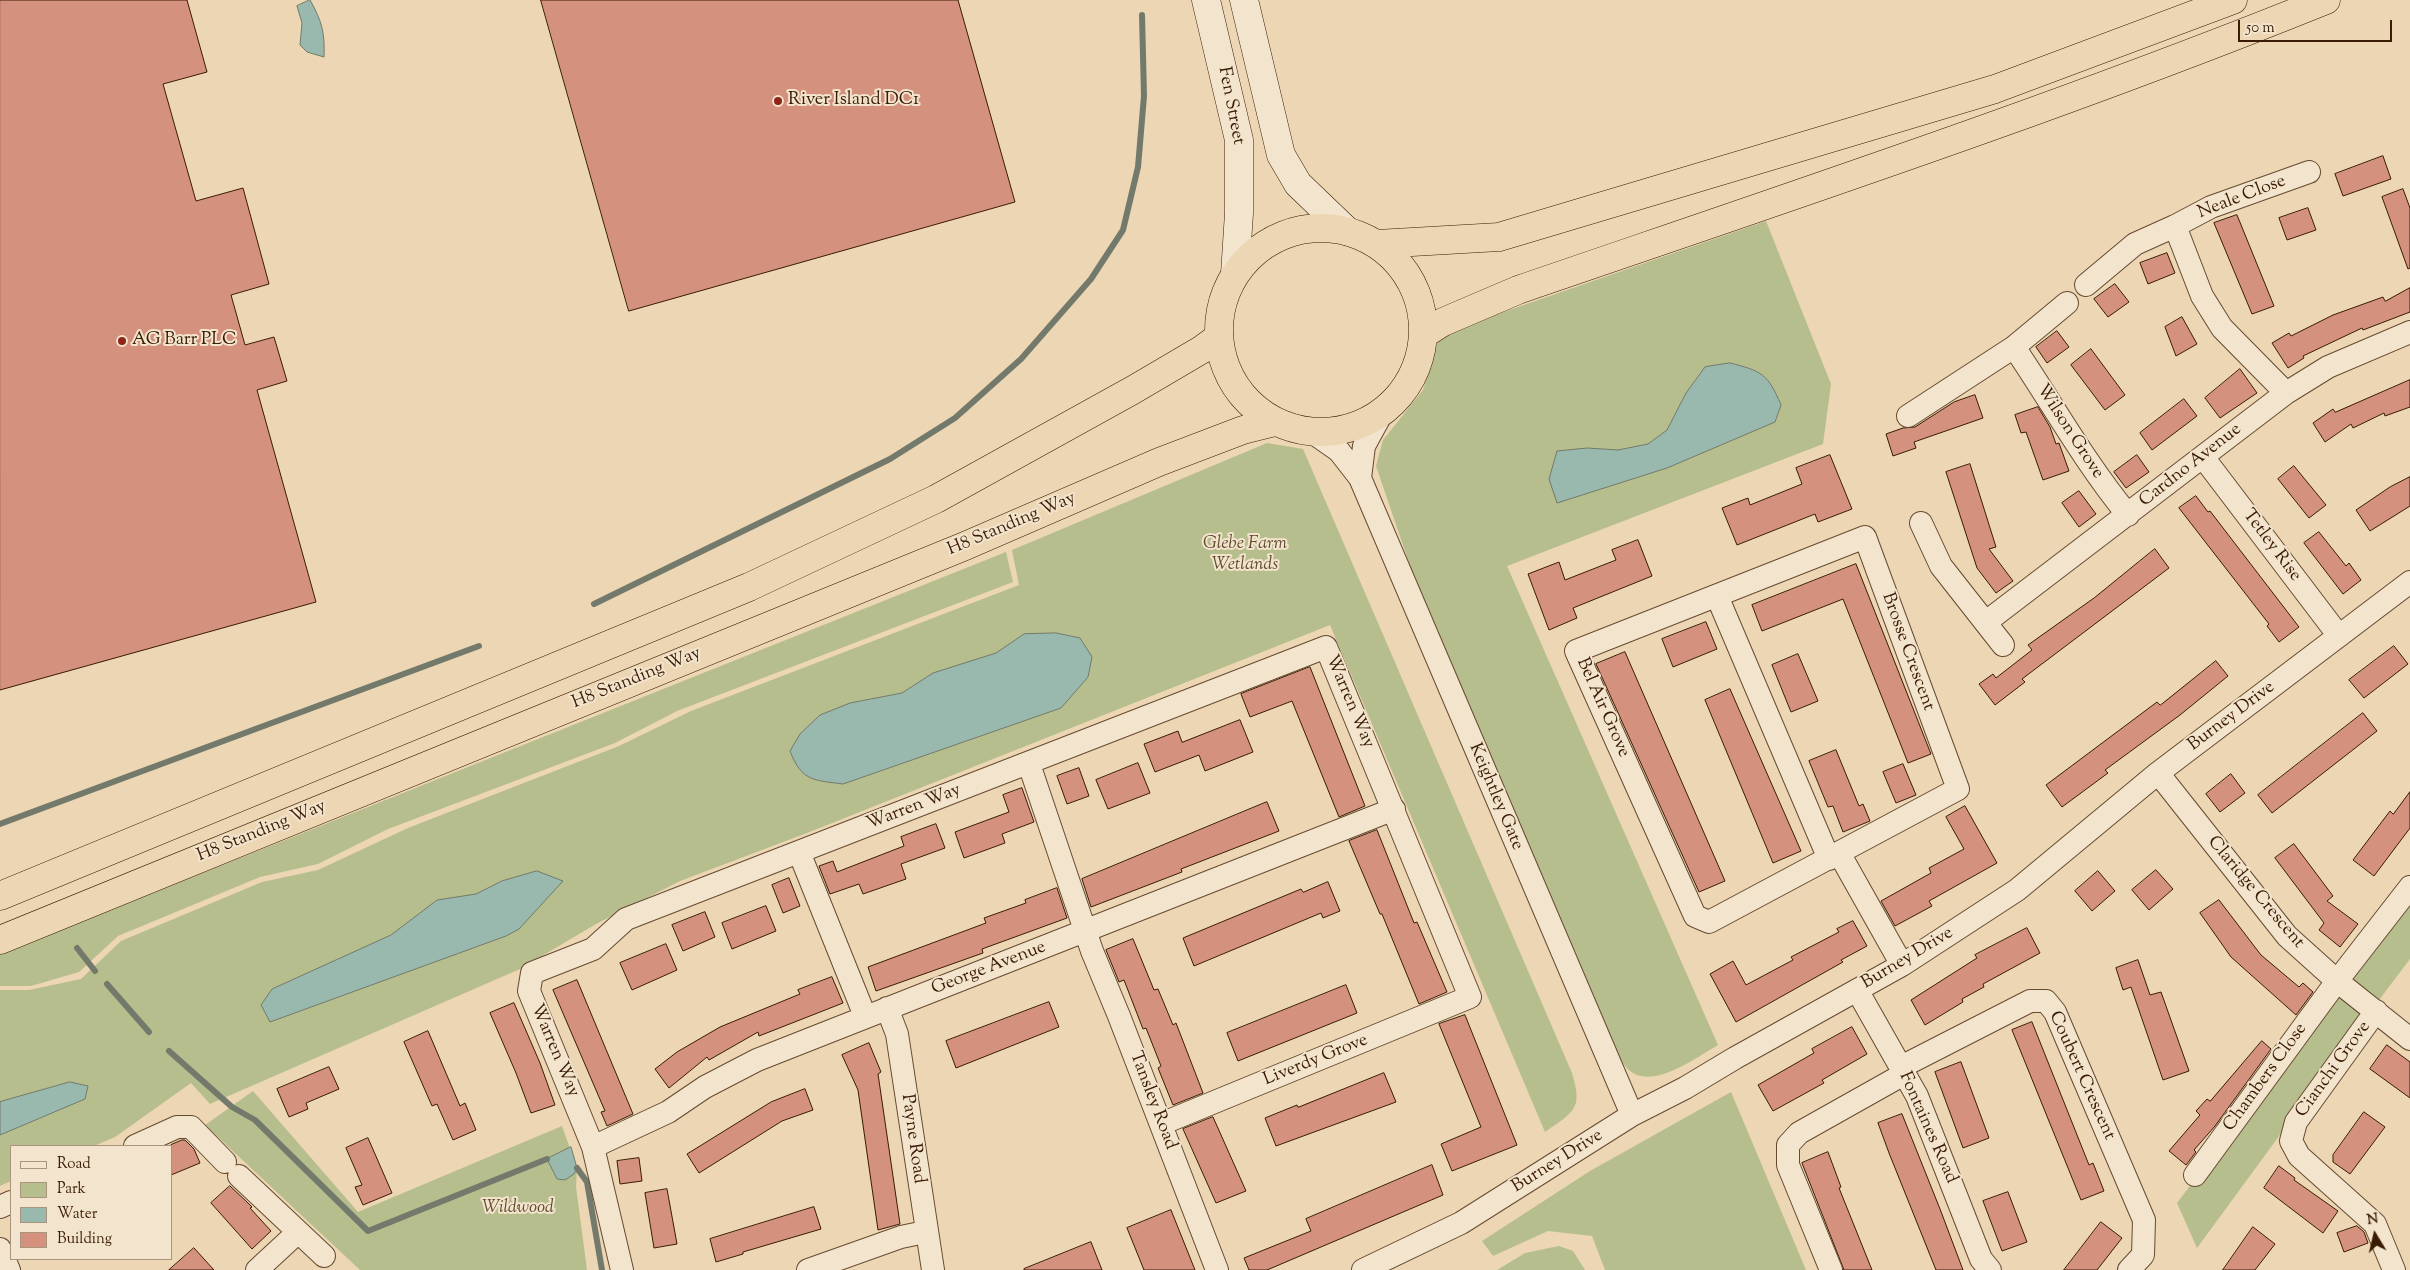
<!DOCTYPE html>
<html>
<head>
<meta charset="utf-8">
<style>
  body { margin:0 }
  #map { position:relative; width:2410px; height:1270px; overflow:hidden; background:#ecd6b3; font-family:"Sorts Mill Goudy",serif }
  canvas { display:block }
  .legend { position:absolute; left:10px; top:1145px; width:162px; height:115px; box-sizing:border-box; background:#f3e4ce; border:1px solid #a9947d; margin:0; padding:6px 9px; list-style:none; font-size:15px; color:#3a1b04 }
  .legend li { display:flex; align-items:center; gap:10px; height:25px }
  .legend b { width:25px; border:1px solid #a9947d }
  .north { position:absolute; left:2350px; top:1210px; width:50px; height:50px; -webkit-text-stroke:4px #f3e4ce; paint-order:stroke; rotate:351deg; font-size:14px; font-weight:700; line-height:20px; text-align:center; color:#3a1b04 }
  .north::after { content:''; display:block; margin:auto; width:18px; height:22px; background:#3a1b04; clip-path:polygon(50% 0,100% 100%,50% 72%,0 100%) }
  .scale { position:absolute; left:2238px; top:20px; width:154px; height:22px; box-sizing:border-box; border:2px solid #3a1b04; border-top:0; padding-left:6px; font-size:15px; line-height:18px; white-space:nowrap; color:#3a1b04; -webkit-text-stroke:4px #f3e4ce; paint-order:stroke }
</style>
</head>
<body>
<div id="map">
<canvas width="2410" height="1270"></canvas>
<ul class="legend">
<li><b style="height:6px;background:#f3e4ce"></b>Road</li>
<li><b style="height:14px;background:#b7be8d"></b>Park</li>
<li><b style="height:14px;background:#99b9af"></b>Water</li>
<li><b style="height:14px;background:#d4917e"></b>Building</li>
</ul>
<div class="north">N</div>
<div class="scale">50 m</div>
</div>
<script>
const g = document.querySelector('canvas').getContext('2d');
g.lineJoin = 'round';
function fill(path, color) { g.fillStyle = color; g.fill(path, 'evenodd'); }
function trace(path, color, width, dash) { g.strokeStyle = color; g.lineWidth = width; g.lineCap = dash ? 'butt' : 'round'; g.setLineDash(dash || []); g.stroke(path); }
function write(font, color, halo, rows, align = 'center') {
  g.font = font + ' "Sorts Mill Goudy",serif'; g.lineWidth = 4; g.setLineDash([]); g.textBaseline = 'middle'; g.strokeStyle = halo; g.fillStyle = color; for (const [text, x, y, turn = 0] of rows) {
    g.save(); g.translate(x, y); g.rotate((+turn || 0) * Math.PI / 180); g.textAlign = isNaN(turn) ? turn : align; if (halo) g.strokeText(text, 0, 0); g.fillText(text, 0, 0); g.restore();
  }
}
fill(new Path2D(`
  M1766,221L1831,384L1823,444L1507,566L1718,1045C1697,1057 1652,1091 1629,1070C1625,1067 1622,1061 1619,1057L1420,595L1376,466L1383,440L1423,390L1440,334Z
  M1267,443L1303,449L1572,1073C1583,1110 1574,1111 1545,1132L1330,625L807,833L680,881L596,924L520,969L210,1104L191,1083L115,1137L94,1146H11V1181L0,1186V990H29L81,979L121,941L262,882L318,870L408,828L619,746L691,711L1019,585L1012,550Z
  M1006,552L1013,582L677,711L615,743L388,829L318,864L260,877L118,936L79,972L31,986H0V954Z
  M2410,892V959L2376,1004L2343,980Z
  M2339,989L2370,1012L2197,1248L2177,1203Z
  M253,1091L358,1212L562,1126L577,1168L576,1187L587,1270H360L205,1125Z
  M1731,1092L1806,1270H1605L1592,1236L1548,1231L1493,1256L1482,1241L1590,1171Z
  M1559,1246L1573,1251L1585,1270H1497L1525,1253Z`), '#b7be8d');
const water = new Path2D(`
  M310,0C322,21 325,33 324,57L307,52L300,45L302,23L297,6Z
  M1730,363C1762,371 1768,374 1781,405L1775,422L1667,468L1557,503L1549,479L1557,451L1587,448L1618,450L1648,444L1667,430L1686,393L1705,367Z
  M1056,633L1080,638L1092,657L1088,677L1061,708L843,784C814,780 802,782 790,751L800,734L820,715L850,703L902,693L933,673L996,653L1024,634Z
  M537,871L563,881L519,929L506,936L270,1022L261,1005L272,989L391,935L437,900L476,894L502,881Z
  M70,1082L88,1086L85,1099L0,1135V1102Z
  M571,1147L577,1168L574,1174L565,1180L557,1179L547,1159Z`);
fill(water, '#99b9af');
trace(water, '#737a6b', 1);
trace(new Path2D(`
  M594,604L890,459L955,418L1021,359L1091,279L1123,230L1138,167L1144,96L1142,15
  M0,824L479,646
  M77,948L95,971
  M107,984L149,1032
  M169,1051L232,1107L255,1120L368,1231L547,1159
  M577,1168L587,1182L602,1270`), '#737a6b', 6);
const building = new Path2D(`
  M0,0H187L207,72L163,84L196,201L243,188L269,284L231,295L245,345L274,337L287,381L257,390L316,602L0,690Z
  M541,0H958L1015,202L629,311Z
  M2383,156L2391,179L2343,196L2335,174Z
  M2403,189L2410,208V268L2408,269L2382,197Z
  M2308,208L2316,230L2287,240L2279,218Z
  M2237,215L2274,306L2252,314L2214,223Z
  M2167,253L2175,273L2148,284L2140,263Z
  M2115,284L2129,302L2108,317L2094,299Z
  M2410,288V312L2363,330L2362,328L2303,356L2304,358L2288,368L2272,343L2289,333L2291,336L2333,315L2383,297L2385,301Z
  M2182,317L2197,344L2176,356L2165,327Z
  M2057,331L2069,347L2047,363L2036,347Z
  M2091,349L2125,395L2105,410L2071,365Z
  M2240,369L2257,393L2220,418L2205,398Z
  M2410,380V407L2385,416L2384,413L2353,428L2351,424L2325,442L2313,423L2333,409L2335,412Z
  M1975,395L1983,418L1914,442L1916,448L1893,456L1886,434L1903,428L1915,427L1954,402Z
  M2184,399L2197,416L2152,450L2140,433Z
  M2038,407L2050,427L2056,444L2059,443L2069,471L2043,480L2026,432L2021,433L2015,415Z
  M1830,455L1852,509L1818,522L1815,514L1737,545L1722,508L1748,498L1750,505L1802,484L1796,468Z
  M2137,455L2149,472L2126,488L2114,472Z
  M1970,464L1996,547L1989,549L2013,581L1996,593L1977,568L1946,472Z
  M2294,466L2326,505L2309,518L2278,479Z
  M2410,477V506L2370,531L2356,510L2390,487Z
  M2079,491L2096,514L2079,527L2062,503Z
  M2196,496L2208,512L2210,511L2299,627L2279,642L2267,626L2269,624L2179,508Z
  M2319,532L2346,566L2349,563L2361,580L2343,594L2304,543Z
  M1638,540L1652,576L1573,608L1577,618L1549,630L1528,574L1559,562L1565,580L1616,560L1612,550Z
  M2155,549L2169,568L2022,679L2025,682L1995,705L1979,684L1993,674L1996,678L2032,650L2028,645L2094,598Z
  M1856,564L1931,754L1908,763L1843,599L1762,631L1752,605Z
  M1706,622L1717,649L1673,667L1662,639Z
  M2394,646L2408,664L2364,698L2349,680Z
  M1625,652L1725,881L1699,892L1596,664Z
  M1798,654L1818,701L1791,712L1772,665Z
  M2216,661L2228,676L2180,715L2105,770L2108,773L2062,807L2046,785L2157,702L2160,705Z
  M1310,667L1365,806L1339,817L1292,701L1250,717L1241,694Z
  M1730,689L1801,851L1773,863L1705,700Z
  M2363,713L2377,731L2272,813L2258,795Z
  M1240,720L1253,752L1205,771L1199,755L1155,772L1144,744L1178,731L1182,742Z
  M1836,750L1859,806L1863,804L1870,821L1843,832L1833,806L1828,807L1809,761Z
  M1138,763L1150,793L1108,809L1096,780Z
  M1903,764L1916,795L1896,803L1883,772Z
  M1079,768L1089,796L1067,804L1057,776Z
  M2231,774L2245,793L2220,812L2206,794Z
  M1022,788L1034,822L1002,834L1005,843L964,858L955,832L1009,812L1003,795Z
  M2410,792V828L2374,876L2353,860L2390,811L2393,814Z
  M1267,802L1279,831L1181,869L1182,872L1091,907L1082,879Z
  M1965,806L1997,863L1929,901L1932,906L1895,926L1881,901L1931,873L1929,868L1964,849L1946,817Z
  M936,824L945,848L901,864L906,879L863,894L859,884L830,894L819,866L833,861L837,872L904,846L901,837Z
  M1377,830L1414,923L1417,922L1447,992L1419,1004L1382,914H1380L1349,841Z
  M2294,844L2333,896L2327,901L2358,924L2340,947L2319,930L2324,923L2275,858Z
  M2156,870L2173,889L2149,910L2132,890Z
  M2098,871L2115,891L2092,911L2075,891Z
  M789,878L800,906L783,913L772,885Z
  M1328,882L1340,911L1323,918L1321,913L1194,966L1183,938L1301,889L1303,892Z
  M1057,888L1067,918L982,949L983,953L876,991L868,967L986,923L984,918L1026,903L1025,900Z
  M2219,900L2261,955L2299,987L2303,983L2313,992L2296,1015L2231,957L2200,913Z
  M766,906L776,931L732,949L722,923Z
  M705,912L715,937L683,951L672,925Z
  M1853,921L1867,946L1841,960L1843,962L1736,1022L1710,974L1733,961L1746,985L1793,960L1791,957L1839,932L1837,929Z
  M2027,928L2040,953L1983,984L1984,987L1962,999L1963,1002L1925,1025L1911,1000L1977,958L1975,955Z
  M1133,939L1154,990L1158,989L1173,1025L1176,1023L1203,1093L1173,1105L1158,1068L1161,1066L1146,1028L1143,1029L1124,980L1119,982L1106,950Z
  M666,944L677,970L632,990L620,963Z
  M2138,960L2150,995L2161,992L2189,1071L2163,1080L2131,987L2123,990L2116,968Z
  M832,977L843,1003L759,1036L758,1032L709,1060L707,1057L669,1088L655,1069L677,1052L720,1027L800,994L798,990Z
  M577,980L633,1114L607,1126L601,1112L605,1111L553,990Z
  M1346,985L1357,1013L1238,1061L1227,1033Z
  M1049,1002L1059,1027L956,1068L946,1041Z
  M514,1003L540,1063L555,1105L531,1113L516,1073L490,1013Z
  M1465,1015L1517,1145L1452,1171L1441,1144L1481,1127L1439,1024Z
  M2032,1022L2089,1165L2093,1163L2104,1191L2081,1200L2012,1030Z
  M1852,1027L1867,1054L1822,1080L1824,1083L1773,1111L1758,1085L1814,1053L1812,1049Z
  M428,1031L460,1106L465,1103L476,1130L453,1140L437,1104L432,1106L404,1042Z
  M2262,1041L2271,1049L2215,1126L2194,1150L2196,1152L2186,1165L2169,1151L2200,1115L2196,1111L2207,1099L2210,1101Z
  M869,1043L881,1072L878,1074L900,1224L878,1230L858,1090L842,1055Z
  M2387,1045L2410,1062V1098L2370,1069Z
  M1961,1062L1989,1138L1963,1148L1935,1072Z
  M329,1067L339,1089L306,1103L308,1109L289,1117L277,1089Z
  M1384,1073L1396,1102L1276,1146L1265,1118L1297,1105L1298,1107Z
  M805,1089L813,1110L782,1121L699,1173L687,1154L771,1102Z
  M2364,1112L2385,1127L2350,1174L2333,1162V1155Z
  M1902,1114L1940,1209L1963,1270H1936L1889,1153L1878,1123Z
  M1213,1117L1246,1191L1216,1203L1183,1129Z
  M368,1138L392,1193L363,1205L355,1187L362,1185L346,1148Z
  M182,1140H185L194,1149L200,1163L171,1175V1145Z
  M1828,1152L1841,1187L1839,1188L1872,1270H1844L1802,1163Z
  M639,1158L642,1181L620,1184L617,1161Z
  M1432,1165L1443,1195L1267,1270H1249L1244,1258L1311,1231L1306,1219Z
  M2279,1166L2295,1178L2294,1180L2338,1211L2323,1233L2264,1188Z
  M230,1186L248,1203L252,1207L250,1208L271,1231L252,1249L211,1203Z
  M667,1189L677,1244L654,1248L645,1193Z
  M2008,1192L2027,1242L2002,1251L1983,1201Z
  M814,1207L821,1229L743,1252V1254L716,1262L710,1239Z
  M1171,1210L1195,1270H1144L1127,1228Z
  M2101,1222L2122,1238L2097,1270H2064Z
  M2357,1226L2364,1232L2368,1243L2344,1252L2337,1233Z
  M2253,1227L2275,1244L2255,1270H2223Z
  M1091,1242L1102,1270H1024V1269Z
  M194,1248L214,1270H169Z`);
fill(building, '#d4917e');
trace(building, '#3a1b04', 1);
const street = new Path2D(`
  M2175,226L2211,207L2309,172
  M2086,285L2135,244L2175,226L2202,296L2222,328L2286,393
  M2014,347C2052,403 2085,463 2128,515
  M1908,416L2014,347L2067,303
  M1312,432L1339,451L1360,478L1632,1115
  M2203,457L2339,636
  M1360,478L1364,446L1382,413
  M1921,523L1941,566L2003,645
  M1865,537L1958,789L1709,922L1695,916L1576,651Z
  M1717,596L1829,859
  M1986,622L2286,393L2328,367L2410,332
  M1029,764L1092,951L1119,1016L1217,1270
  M2158,773L2287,936L2337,981L2410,1039
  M799,852L865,1016
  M1839,853L1902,965
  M1857,990L1917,1096L1981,1259L1990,1270
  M887,1008L897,1034L933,1270
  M2376,1011L2296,1122L2291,1141L2299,1156L2375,1224L2394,1270
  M1901,1067L2030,1001H2046L2055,1012L2144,1220L2143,1255L2129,1270
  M135,1146L177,1127H191L225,1162
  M593,1147L668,1112L705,1087L757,1060L1394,809
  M2195,1175L2337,981L2410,887
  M239,1176L324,1256
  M0,1207L11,1202
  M0,1249L9,1270
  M257,1270L297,1233
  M622,1270L593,1147L529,991L532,973L593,949L626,919L1326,647L1470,997L1161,1124
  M808,1270L901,1237L925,1232
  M1363,1270L1461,1223L1632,1115L1685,1088L1735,1058L1902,965L2017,890L2158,773L2410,582
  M1831,1270L1788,1165V1145L1799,1133L1904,1074`);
const secondary = new Path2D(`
  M1206,0L1239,140V213L1235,274
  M1244,0L1281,155L1298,184L1347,231`);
const highway = new Path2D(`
  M1219 330a102 102 0 1 1 204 0a102 102 0 1 1-204 0Z
  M1377,244L1499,237L1995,89L2233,0
  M1424,334L1443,322L1518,290C1789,197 2061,107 2326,0
  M0,896L749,587L936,499L1133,390L1201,350L1219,337
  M0,940L965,546L1159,462L1243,430L1275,422`);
trace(street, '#664a30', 24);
trace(secondary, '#3a1b04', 29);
trace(highway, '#3a1b04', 29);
trace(street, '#f3e4ce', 22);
trace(secondary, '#f3e4ce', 28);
trace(highway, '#ecd6b3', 28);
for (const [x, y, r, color] of [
  [778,101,5,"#8f2418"],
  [122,341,5,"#8f2418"]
]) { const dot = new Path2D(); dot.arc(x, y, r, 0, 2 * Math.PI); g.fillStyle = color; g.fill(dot); trace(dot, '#f3e4ce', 2); }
write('18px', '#3a1b04', '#f3e4ce', [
  ["River Island DC1",788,101],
  ["AG Barr PLC",132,341]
], 'left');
write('18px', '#3a1b04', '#f3e4ce', [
  ["Fen Street",1230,106,79],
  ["Neale Close",2242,198,-21],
  ["Wilson Grove",2069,432,57],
  ["Cardno Avenue",2191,466,-38],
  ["H8 Standing Way",1012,525,-23],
  ["Tetley Rise",2271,546,53],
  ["Brosse Crescent",1907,652,70],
  ["H8 Standing Way",637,679,-22],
  ["Warren Way",1349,702,67],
  ["Bel Air Grove",1602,708,66],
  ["Burney Drive",2232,717,-37],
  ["Keightley Gate",1495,797,67],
  ["Warren Way",914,808,-21],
  ["H8 Standing Way",262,832,-22],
  ["Claridge Crescent",2255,893,50],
  ["Burney Drive",1908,959,-31],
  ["George Avenue",989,969,-21],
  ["Warren Way",554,1051,67],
  ["Liverdy Grove",1316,1061,-22],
  ["Cianchi Grove",2334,1070,-54],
  ["Coubert Crescent",2081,1076,66],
  ["Chambers Close",2266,1078,-54],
  ["Tansley Road",1152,1101,69],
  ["Fontaines Road",1927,1128,66],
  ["Payne Road",912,1139,82],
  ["Burney Drive",1558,1162,-32]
]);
write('italic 18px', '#604c2d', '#f3e4ce', [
  ["Glebe Farm",1245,545],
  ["Wetlands",1245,566],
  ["Wildwood",518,1209]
]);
</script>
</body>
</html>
